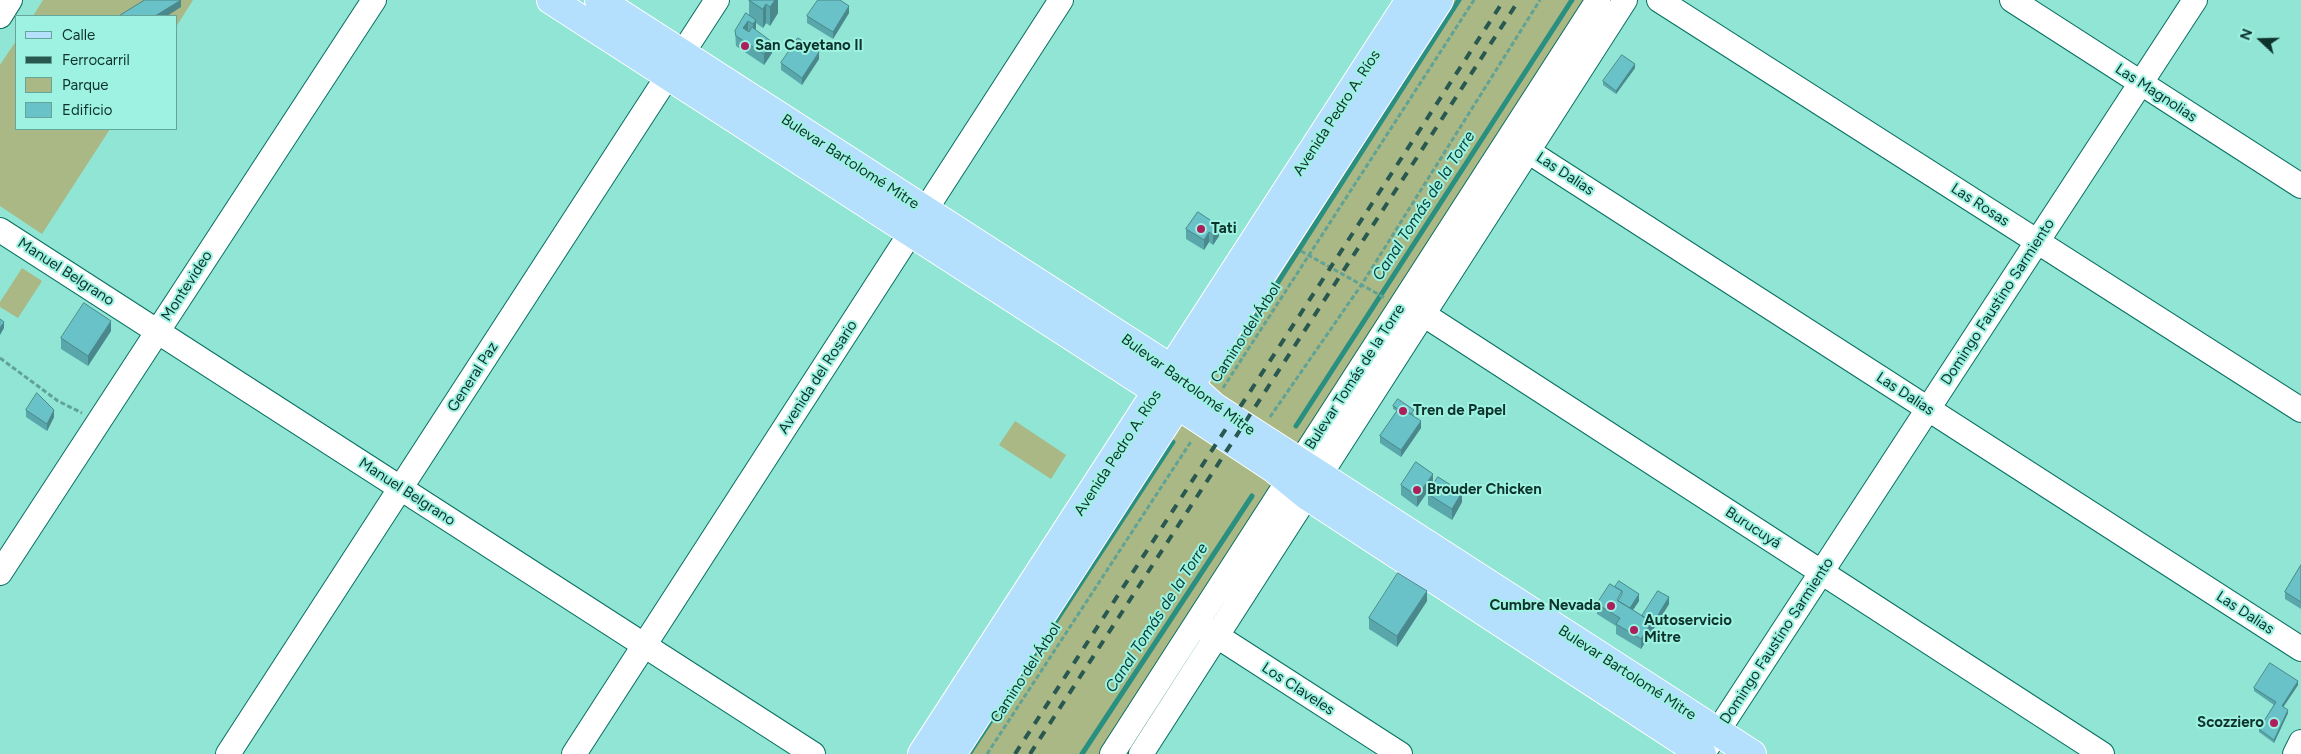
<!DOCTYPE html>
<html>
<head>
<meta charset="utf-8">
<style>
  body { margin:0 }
  #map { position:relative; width:2301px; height:754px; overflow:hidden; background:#90e5d4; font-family:Figtree,sans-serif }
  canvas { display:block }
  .legend { position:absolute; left:15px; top:15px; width:162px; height:115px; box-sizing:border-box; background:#9df2e1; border:1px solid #64a699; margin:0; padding:6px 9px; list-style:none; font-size:15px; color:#0e332d }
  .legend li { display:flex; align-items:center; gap:10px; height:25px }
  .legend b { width:25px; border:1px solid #64a699 }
  .north { position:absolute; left:2236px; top:15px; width:50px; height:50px; -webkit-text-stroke:4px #9df2e1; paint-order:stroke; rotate:291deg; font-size:14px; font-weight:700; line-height:20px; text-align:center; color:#0e332d }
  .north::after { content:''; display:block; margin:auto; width:18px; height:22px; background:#0e332d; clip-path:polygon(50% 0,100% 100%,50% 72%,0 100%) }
</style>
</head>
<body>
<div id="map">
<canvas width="2301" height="754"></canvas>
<ul class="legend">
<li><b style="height:6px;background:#b4dffd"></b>Calle</li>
<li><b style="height:6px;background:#295850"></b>Ferrocarril</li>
<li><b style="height:14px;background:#a9b884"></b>Parque</li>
<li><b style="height:14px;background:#69c2c7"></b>Edificio</li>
</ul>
<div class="north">N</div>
</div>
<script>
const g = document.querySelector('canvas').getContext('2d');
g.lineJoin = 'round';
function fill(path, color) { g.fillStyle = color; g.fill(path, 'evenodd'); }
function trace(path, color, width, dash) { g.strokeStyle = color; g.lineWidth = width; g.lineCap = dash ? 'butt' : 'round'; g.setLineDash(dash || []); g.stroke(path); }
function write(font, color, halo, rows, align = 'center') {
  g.font = font + ' Figtree,sans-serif'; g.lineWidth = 4; g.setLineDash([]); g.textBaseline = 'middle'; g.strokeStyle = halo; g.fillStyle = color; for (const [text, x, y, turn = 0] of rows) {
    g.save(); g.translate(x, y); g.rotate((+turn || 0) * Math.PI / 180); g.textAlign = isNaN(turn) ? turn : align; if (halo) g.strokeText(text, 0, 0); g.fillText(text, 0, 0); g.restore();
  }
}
fill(new Path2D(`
  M43,0H193L176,27V16H33Z
  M1410,0H1598L1112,754H922Z
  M16,41V129H110L42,234L0,206V65Z
  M22,268L42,281L18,318L0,307V302Z
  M1015,421L1066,455L1051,479L999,445Z`), '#a9b884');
trace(new Path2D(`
  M1223,368L1459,0
  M1296,426L1572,0
  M969,754L1173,442
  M1082,754L1252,496`), '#298f80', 5);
const minor = new Path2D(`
  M1659,0L2301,410
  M2012,0L2301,186
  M0,16L10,0
  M1509,139L2301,649
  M0,230L813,754
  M1409,305L2102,754
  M0,573L374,0
  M1203,627L1400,754
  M1708,746L2195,0
  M228,754L717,0
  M574,754L1061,0
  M1112,754L1598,0
  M1141,754L1625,0
  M2295,754L2301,742`);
const major = new Path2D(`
  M551,0L1158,392L1273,468L1306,495L1702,754
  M599,0L1172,369L1213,406L1752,754
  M922,754L1410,0
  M952,754L1439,0`);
trace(minor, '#096f62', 26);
trace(major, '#fff', 30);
trace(new Path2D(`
  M1301,251L1385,298
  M0,358L58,401L82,413
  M1223,388L1474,0
  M1270,417L1362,284L1540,0
  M987,754L1192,440`), '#60a396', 3, [5, 2.5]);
trace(minor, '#fff', 24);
trace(major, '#b4dffd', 28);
trace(new Path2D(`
  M1015,754L1504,0
  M1030,754L1519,0`), '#295850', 4, [9, 9]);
fill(new Path2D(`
  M749,0H778V13L770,26L766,23L763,28L756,23V30L772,53L764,65L736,46L735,31L749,16Z
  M849,13L833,39L807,23V16Z
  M819,59L802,85L781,70V63Z
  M1635,68L1616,94L1603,85V81Z
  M1198,212L1219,236L1213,245L1209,242L1204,250L1186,239V229Z
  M111,331L88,366L61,349V338Z
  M1393,406L1414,414L1413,415L1421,428L1401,457L1380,443V436L1397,411L1393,409Z
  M26,410L54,417L47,431L26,417Z
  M1433,484L1417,507L1401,495V485Z
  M1428,494L1462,502L1452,520L1428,505Z
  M2301,565V609L2285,599V592Z
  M1427,601L1397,647L1369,629V618Z
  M1639,601L1633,610L1642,616L1669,604L1641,649L1616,634V626L1597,614V604Z
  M2298,685L2283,707L2288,713L2274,743L2259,732V729L2274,705L2254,691V688Z`), '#5aa7ab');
fill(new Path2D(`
  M181,0V7L167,16H155Z
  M775,0H778V13L770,26V7Z
  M766,4V23L763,28V9Z
  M849,6V13L833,39V32Z
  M756,20V30L753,35V24Z
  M748,21V31L743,28Z
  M772,42V53L764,65V54Z
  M819,52V59L802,85V78Z
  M1635,64V68L1616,94V91Z
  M1219,226V236L1213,245V235Z
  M1209,232V242L1204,250V240Z
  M111,321V331L88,366V356Z
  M4,322V328L0,335V328Z
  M54,410V417L47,431V424Z
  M1421,421V428L1401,457V450Z
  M1433,474V484L1417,507V496Z
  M1462,492V502L1452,520V509Z
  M1427,591V601L1397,647V636Z
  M1639,594V601L1628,617V610Z
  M1669,597V604L1641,649V639Z
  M2298,681V685L2282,709V706Z
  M2288,710V713L2274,743V740Z`), '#4a888b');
const building = new Path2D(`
  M145,0H181L155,16H119Z
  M749,0H775L770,7L766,4L763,9Z
  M818,0H840L849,6L833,32L807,16Z
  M746,13L756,20L753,24L748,21L743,28L749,32L752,27L772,42L764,54L736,36L735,31Z
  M798,38L819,52L802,78L781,63Z
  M1622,55L1635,64L1616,91L1603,81Z
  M1198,212L1219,226L1213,235L1209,232L1204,240L1186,229Z
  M84,303L111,321L88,356L61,338Z
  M0,319L4,322L0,328Z
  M37,393L54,410L47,424L26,410Z
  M1398,399L1414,410L1411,414L1400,407L1398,409L1393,406Z
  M1400,407L1421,421L1401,450L1380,436Z
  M1416,462L1433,474L1417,496L1401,485Z
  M1438,477L1462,492L1452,509L1428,494Z
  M2301,565V602L2285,592Z
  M1398,573L1427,591L1397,636L1369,618Z
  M1619,581L1639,594L1630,608L1618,601L1622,594V591L1615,587Z
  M1610,584L1622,591L1617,600L1652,622L1641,639L1616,624L1620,618L1597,604Z
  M1658,591L1669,597L1652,625V622L1642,616Z
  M2270,663L2298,681L2282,706L2288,710L2274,740L2259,729L2276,702L2254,688Z`);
fill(building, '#69c2c7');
trace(building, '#4a888b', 1);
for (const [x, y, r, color] of [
  [745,46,5,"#ac1f5c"],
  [1201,229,5,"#ac1f5c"],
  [1403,411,5,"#ac1f5c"],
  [1417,490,5,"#ac1f5c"],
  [1611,606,5,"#ac1f5c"],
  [1634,630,5,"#ac1f5c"],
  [2274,723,5,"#ac1f5c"]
]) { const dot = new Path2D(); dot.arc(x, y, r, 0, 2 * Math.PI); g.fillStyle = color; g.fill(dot); trace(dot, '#9df2e1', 2); }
write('bold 15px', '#0e332d', '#9df2e1', [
  ["San Cayetano II",755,46],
  ["Tati",1211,229],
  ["Tren de Papel",1413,411],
  ["Brouder Chicken",1427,490],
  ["Cumbre Nevada",1601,606,"right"],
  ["Autoservicio",1644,621],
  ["Mitre",1644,638],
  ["Scozziero",2264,723,"right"]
], 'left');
write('15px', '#0e332d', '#9df2e1', [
  ["Las Magnolias",2156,93,33],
  ["Avenida Pedro A. Ríos",1337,113,-57],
  ["Bulevar Bartolomé Mitre",850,162,33],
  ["Las Dalias",1565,174,33],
  ["Las Rosas",1980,205,33],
  ["Manuel Belgrano",66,272,33],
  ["Montevideo",187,286,-57],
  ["Domingo Faustino Sarmiento",1998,302,-57],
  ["Camino del Árbol",1246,333,-57],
  ["General Paz",473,377,-57],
  ["Avenida del Rosario",818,377,-57],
  ["Bulevar Tomás de la Torre",1355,377,-57],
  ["Bulevar Bartolomé Mitre",1188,385,36],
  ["Las Dalias",1905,394,33],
  ["Avenida Pedro A. Ríos",1118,453,-57],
  ["Manuel Belgrano",407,492,33],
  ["Burucuyá",1753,528,33],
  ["Las Dalias",2245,613,33],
  ["Domingo Faustino Sarmiento",1777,641,-57],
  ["Camino del Árbol",1026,673,-57],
  ["Bulevar Bartolomé Mitre",1627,673,33],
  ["Los Claveles",1298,689,33]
]);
write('italic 16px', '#0a433b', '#9df2e1', [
  ["Canal Tomás de la Torre",1424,206,-57],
  ["Canal Tomás de la Torre",1157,618,-57]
]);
</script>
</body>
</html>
